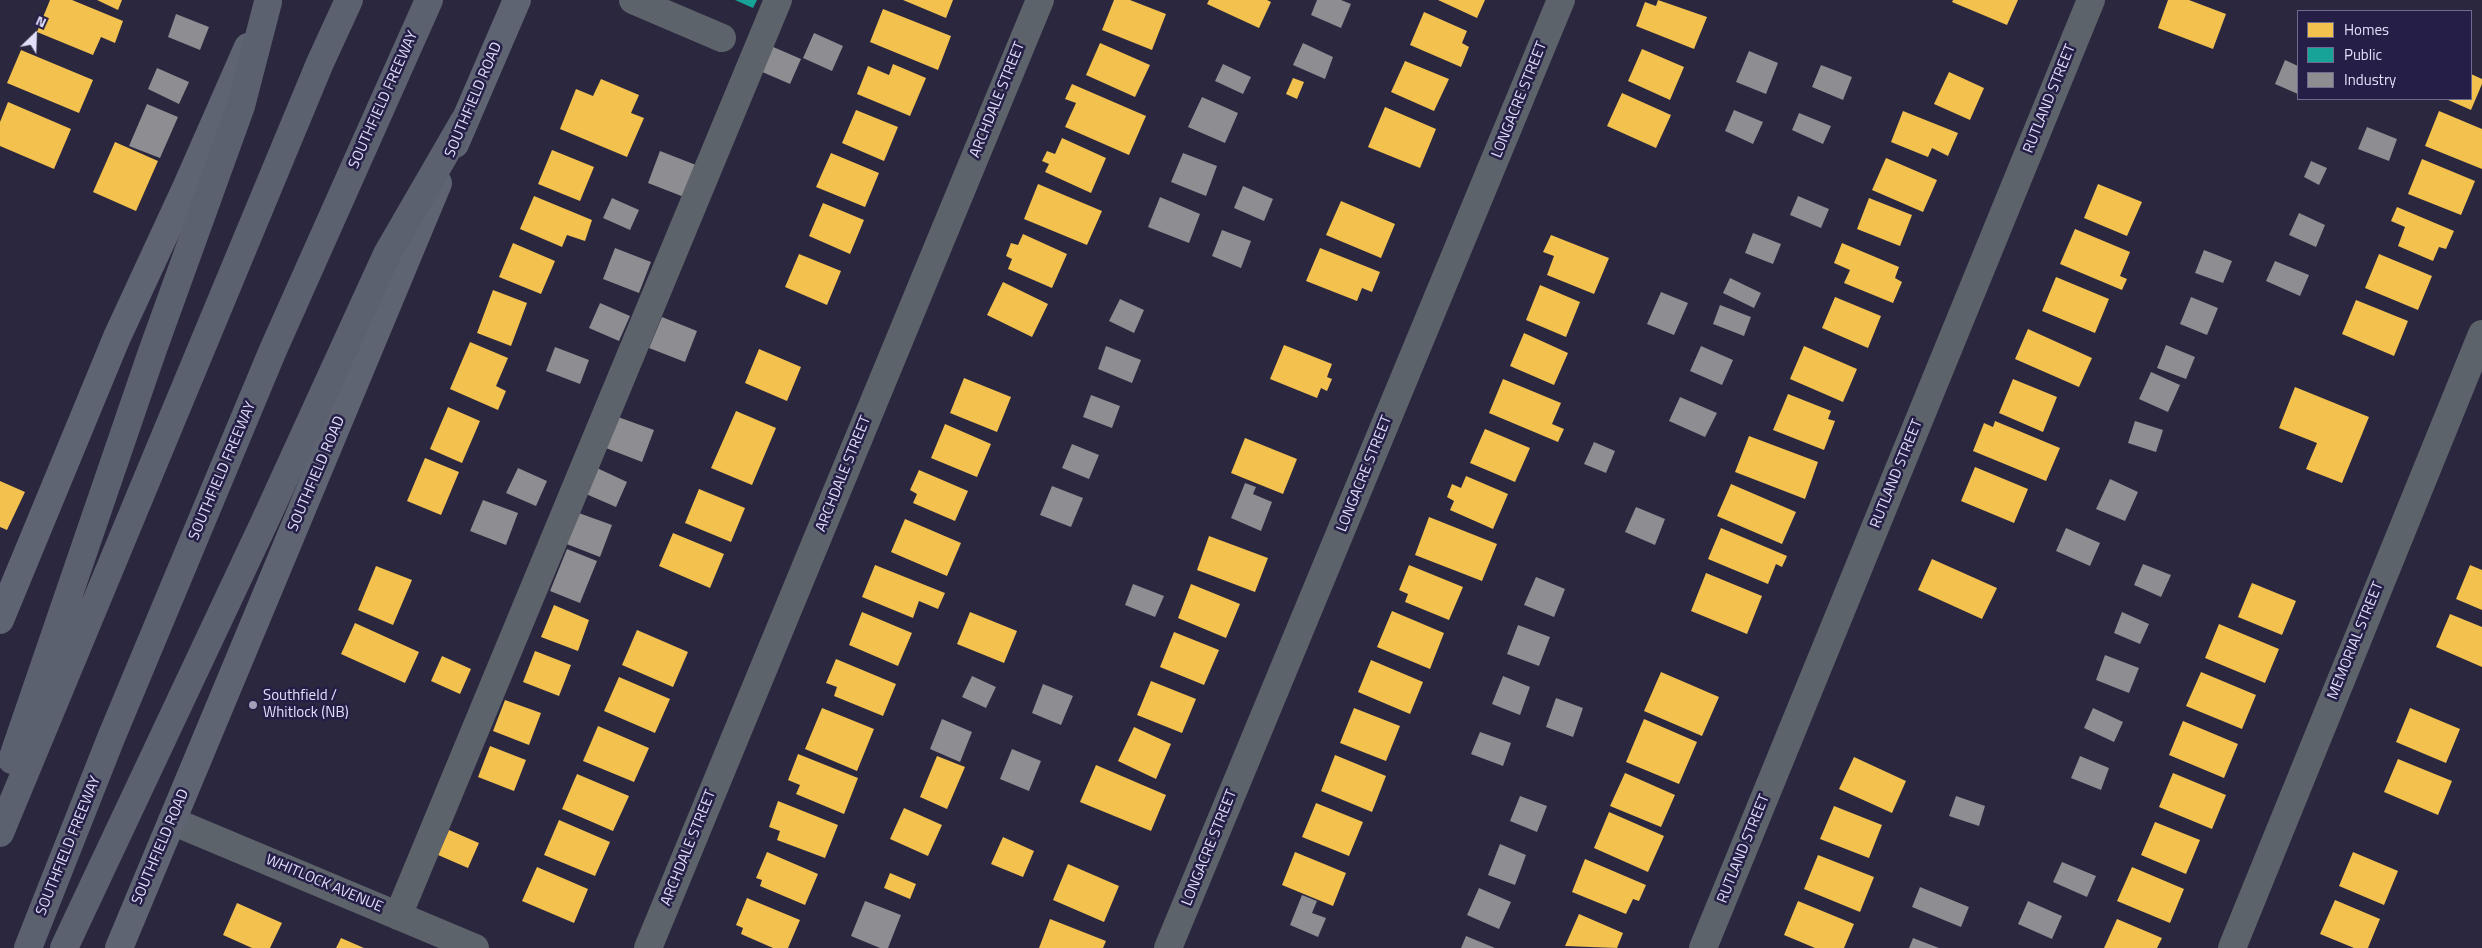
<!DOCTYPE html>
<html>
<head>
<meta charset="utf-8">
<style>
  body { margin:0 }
  #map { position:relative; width:2482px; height:948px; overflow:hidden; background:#2b273e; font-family:"Titillium Web",sans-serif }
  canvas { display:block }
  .legend { position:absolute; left:2297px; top:10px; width:175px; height:90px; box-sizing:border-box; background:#251e47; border:1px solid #706b8f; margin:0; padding:6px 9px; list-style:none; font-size:15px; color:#e1dffa }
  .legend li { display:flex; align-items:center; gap:10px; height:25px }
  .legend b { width:25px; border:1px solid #706b8f }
  .north { position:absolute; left:10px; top:10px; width:50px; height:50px; -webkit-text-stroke:4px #251e47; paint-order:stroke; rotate:24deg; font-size:14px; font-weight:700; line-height:20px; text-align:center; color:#e1dffa }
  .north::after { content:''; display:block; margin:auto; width:18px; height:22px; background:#e1dffa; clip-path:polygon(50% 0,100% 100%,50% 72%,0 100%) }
</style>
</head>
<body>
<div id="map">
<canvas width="2482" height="948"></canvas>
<ul class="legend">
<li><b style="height:14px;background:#f2c14e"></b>Homes</li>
<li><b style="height:14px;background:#17a398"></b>Public</li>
<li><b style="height:14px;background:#8d8d92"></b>Industry</li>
</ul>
<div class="north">N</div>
</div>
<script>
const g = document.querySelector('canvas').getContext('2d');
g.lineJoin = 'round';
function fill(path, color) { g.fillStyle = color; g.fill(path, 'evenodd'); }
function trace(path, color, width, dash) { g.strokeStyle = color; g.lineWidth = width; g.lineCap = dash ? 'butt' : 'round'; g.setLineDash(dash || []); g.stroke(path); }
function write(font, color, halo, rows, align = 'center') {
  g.font = font + ' "Titillium Web",sans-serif'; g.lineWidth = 5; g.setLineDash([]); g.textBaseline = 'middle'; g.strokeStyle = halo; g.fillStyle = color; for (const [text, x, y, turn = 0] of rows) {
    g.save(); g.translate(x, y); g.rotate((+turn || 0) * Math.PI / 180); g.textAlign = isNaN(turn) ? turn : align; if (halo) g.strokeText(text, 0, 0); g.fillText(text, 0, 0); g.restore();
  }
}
fill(new Path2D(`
  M50,0H72L123,21L115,43L101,37L93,55L37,32Z
  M97,0H122L118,10Z
  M903,0H953L946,18Z
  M1114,0H1130L1166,14L1152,50L1102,30Z
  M1209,0H1267L1271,2L1259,28L1207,4Z
  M1438,0H1485L1477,18Z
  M1658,0L1707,17L1694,49L1636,26L1645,2L1656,6Z
  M1953,0H2018L2007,25L1952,2Z
  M2168,0H2189L2226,14L2213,49L2158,28Z
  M883,9L951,36L938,70L870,42Z
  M1424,12L1467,31L1462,43L1469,47L1461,67L1410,45Z
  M1100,43L1150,65L1135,97L1086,75Z
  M1642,49L1684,67L1670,100L1628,81Z
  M21,50L93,80L79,113L7,83Z
  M1405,61L1449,79L1434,111L1391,92Z
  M893,64L926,78L910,116L857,94L868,66L889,75Z
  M1949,72L1984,88L1970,120L1934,104Z
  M2471,74L2482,79V84L2471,110L2446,99H2471Z
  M1293,78L1304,82L1297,99L1286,94Z
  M601,79L639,95L631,113L644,118L627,157L560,129L576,89L593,96Z
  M1072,84L1146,116L1129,155L1065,127L1076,103L1065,99Z
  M1622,93L1671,115L1656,148L1607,126Z
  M8,102L71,129L54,169L0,146V122Z
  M1385,107L1436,129L1420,168L1368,147Z
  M856,110L898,127L884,161L842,143Z
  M1903,111L1958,133L1948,156L1932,148L1928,157L1891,142Z
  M2439,111L2482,129V169L2425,146Z
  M1062,138L1106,158L1091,193L1045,172L1049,164L1042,161L1047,151L1055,154Z
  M115,142L158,161L136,211L93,192Z
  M552,150L594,167L580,201L538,184Z
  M831,153L879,173L865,207L816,187Z
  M1886,158L1937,180L1923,212L1872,190Z
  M2422,159L2475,181L2461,215L2408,194Z
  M1038,184L1102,211L1087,245L1024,219Z
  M2098,184L2142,202L2127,236L2084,218Z
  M534,196L592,220L585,241L567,235L562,247L520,229Z
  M1869,198L1912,215L1900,246L1857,229Z
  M1341,201L1395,224L1381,258L1326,235Z
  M823,203L864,220L850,254L809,236Z
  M2397,207L2454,231L2446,249L2439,247L2433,261L2398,246L2405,227L2391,221Z
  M2075,229L2130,252L2120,276L2127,279L2122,290L2060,264Z
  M1023,234L1067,254L1052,288L1008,269L1012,259L1006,256L1011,243L1018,245Z
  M1551,235L1609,258L1594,294L1547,275L1554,256L1543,252Z
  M513,243L555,261L541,294L499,277Z
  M1842,243L1899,267L1895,278L1902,282L1893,303L1844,283L1850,270L1834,263Z
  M1320,248L1380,272L1372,292L1362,288L1357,301L1306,281Z
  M799,254L841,271L827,305L785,287Z
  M2379,254L2432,276L2418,310L2365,288Z
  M2056,277L2109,299L2095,333L2042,311Z
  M1003,282L1048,304L1032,337L987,315Z
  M1540,285L1580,302L1566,337L1526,320Z
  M493,290L527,303L511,346L477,333Z
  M1835,297L1881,316L1868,348L1822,328Z
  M2356,300L2408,321L2394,356L2342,334Z
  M2028,329L2092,358L2079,387L2015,359Z
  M1524,333L1568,353L1554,385L1510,366Z
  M470,342L508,358L496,386L506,391L498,410L450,389Z
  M1284,345L1332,364L1327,377L1332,379L1327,391L1321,388L1317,398L1270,379Z
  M1804,346L1857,369L1843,402L1790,379Z
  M759,349L801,367L787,401L745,383Z
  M964,378L1011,397L997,432L950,413Z
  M1503,379L1561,403L1552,424L1564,429L1558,442L1489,413Z
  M2013,379L2057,397L2043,432L1999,413Z
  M2295,387L2369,417L2342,483L2306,469L2317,443L2279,428Z
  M1788,394L1831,411L1828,419L1835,421L1824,450L1773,430Z
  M448,407L480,421L462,463L430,449Z
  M736,411L776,428L752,485L711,468Z
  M1995,421L2060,448L2046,481L1973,451L1984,423L1993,427Z
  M945,424L991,444L977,477L931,458Z
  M1485,429L1530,448L1515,482L1470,463Z
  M1749,436L1818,462L1805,499L1735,472Z
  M1245,438L1297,459L1283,494L1231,473Z
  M425,458L459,472L441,515L407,501Z
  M1975,467L2028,489L2014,523L1961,501Z
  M919,470L968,491L955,521L913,503L917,494L910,490Z
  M1466,476L1508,494L1493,529L1450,510L1454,501L1447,497L1452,484L1461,488Z
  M0,481L25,492L7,530L0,527Z
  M1731,484L1796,512L1782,544L1717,516Z
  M699,489L745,508L731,542L685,523Z
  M1429,517L1497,544L1482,581L1415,555Z
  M905,519L961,543L947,576L891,552Z
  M1721,528L1787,556L1782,567L1776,564L1768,584L1708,559Z
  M673,533L724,554L710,588L659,566Z
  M1209,536L1268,558L1255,592L1197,570Z
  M1932,559L1997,588L1982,619L1918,590Z
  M875,565L945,593L938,609L919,601L913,618L862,597Z
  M1409,565L1463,587L1449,620L1405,602L1408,594L1399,590Z
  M2470,565L2482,570V610L2456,599Z
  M376,566L412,580L393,625L358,610Z
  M1706,573L1762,596L1747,634L1691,611Z
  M2252,583L2296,601L2282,635L2238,617Z
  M1191,584L1240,604L1226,638L1178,618Z
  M554,605L589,620L578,651L541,637Z
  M1392,611L1444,633L1430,669L1377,647Z
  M862,612L912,633L898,666L849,645Z
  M970,612L1017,631L1004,663L957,644Z
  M2450,614L2482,627V667L2436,647Z
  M355,623L419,652L405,683L341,654Z
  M2219,624L2279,649L2265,683L2205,658Z
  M637,630L688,652L673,687L622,665Z
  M1174,632L1219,650L1204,685L1160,667Z
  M535,651L571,665L559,696L523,682Z
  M442,656L471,669L460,694L431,681Z
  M836,659L896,684L883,716L834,696L837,687L826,683Z
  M1371,660L1423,682L1410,714L1358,692Z
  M1661,672L1719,697L1702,736L1644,711Z
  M2201,672L2256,695L2242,729L2186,706Z
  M619,677L670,699L655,733L604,711Z
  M1151,681L1196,699L1182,733L1137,715Z
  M505,700L541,713L529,745L493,731Z
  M822,708L874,729L857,771L805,749Z
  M1354,708L1400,726L1386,761L1340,743Z
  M2410,708L2460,729L2446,763L2396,742Z
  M1644,719L1697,742L1679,784L1626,762Z
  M2183,721L2238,744L2224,778L2169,755Z
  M598,726L649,748L634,782L583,761Z
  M1134,727L1171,744L1156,779L1118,761Z
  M490,746L526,760L514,791L478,777Z
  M798,754L858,778L844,814L796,794L800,785L788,780Z
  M1335,755L1386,776L1372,812L1321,791Z
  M937,756L965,767L947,809L920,797Z
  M1854,757L1906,781L1892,813L1839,789Z
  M2398,759L2452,781L2438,815L2384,792Z
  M1096,765L1166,795L1151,831L1080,802Z
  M1625,773L1675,795L1661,827L1610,806Z
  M2173,773L2226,795L2212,829L2159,807Z
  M577,774L629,796L613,831L562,809Z
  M778,801L838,825L825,858L777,840L780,831L769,827Z
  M1316,803L1363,822L1349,856L1302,837Z
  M1834,806L1882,825L1869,858L1820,839Z
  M904,808L942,825L928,856L890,839Z
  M1609,812L1664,836L1648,872L1594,848Z
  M559,820L610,842L595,876L544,855Z
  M2155,822L2200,840L2186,874L2141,855Z
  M449,830L479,843L468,868L438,855Z
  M1003,837L1034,851L1023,877L991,864Z
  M767,852L818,874L805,905L760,886L762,880L756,878Z
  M1295,852L1346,873L1333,906L1282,885Z
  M2353,852L2398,871L2384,905L2339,886Z
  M1818,855L1874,877L1860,912L1804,889Z
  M1585,859L1646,885L1639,901L1633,899L1626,914L1572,892Z
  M1068,864L1119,886L1104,922L1053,900Z
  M537,867L588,889L574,923L522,901Z
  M2132,867L2184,889L2170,923L2117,901Z
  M890,873L916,884L910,899L884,888Z
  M747,898L800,920L788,948H773L741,934L743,928L736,925Z
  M2335,900L2380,919L2368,948H2354L2320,934Z
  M1798,901L1854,924L1844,948H1815L1784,935Z
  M237,903L282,923L270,948H252L223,935Z
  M1579,914L1623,933L1617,948L1565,946Z
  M1050,919L1106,941L1103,948H1039Z
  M2117,919L2162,938L2157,948H2104Z
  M341,938L364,948H336Z`), '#f2c14e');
fill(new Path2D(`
  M735,0H757L753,8Z`), '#17a398');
fill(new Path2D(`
  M1317,0H1341L1351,4L1341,28L1311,15Z
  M176,14L209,27L200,50L168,37Z
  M814,33L843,46L832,71L803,58Z
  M1303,43L1333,57L1325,79L1293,65Z
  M771,46L801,59L790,84L760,71Z
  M1749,51L1778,63L1766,94L1736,82Z
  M2285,60L2298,66V94L2275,84Z
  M1223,64L1251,77L1243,94L1215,81Z
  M1821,65L1852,77L1843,100L1812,87Z
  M157,68L189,82L179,104L148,89Z
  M1202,97L1238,113L1225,143L1188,127Z
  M147,104L178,117L160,158L129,146Z
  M1734,110L1763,122L1753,144L1725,131Z
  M1799,113L1831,126L1823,144L1792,130Z
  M2367,127L2397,139L2389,161L2358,149Z
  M660,151L696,165L684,197L648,183Z
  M1183,153L1217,166L1206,196L1171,182Z
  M2311,161L2327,168L2319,185L2304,177Z
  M1243,186L1273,199L1264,221L1234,208Z
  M1798,196L1829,209L1821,228L1790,215Z
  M1160,197L1200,214L1189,243L1148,227Z
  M612,198L639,210L630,230L603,218Z
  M2299,213L2325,225L2316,247L2289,235Z
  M1222,230L1251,241L1241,268L1212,256Z
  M1753,233L1781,244L1773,264L1745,253Z
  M615,248L651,262L639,293L603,279Z
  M2204,250L2232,261L2223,283L2195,273Z
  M2275,261L2309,275L2300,296L2266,281Z
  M1730,278L1761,293L1754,308L1723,293Z
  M1661,292L1688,303L1674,335L1647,324Z
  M2191,297L2218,308L2207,335L2180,324Z
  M1120,299L1144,310L1134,333L1109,321Z
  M600,303L630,316L619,341L589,328Z
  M1720,305L1751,317L1744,336L1713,324Z
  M662,317L697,331L685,362L649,348Z
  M2166,345L2195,357L2186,379L2157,368Z
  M1106,346L1141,360L1132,383L1098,369Z
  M1701,346L1733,360L1722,385L1690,371Z
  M555,347L589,360L580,384L546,371Z
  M2151,372L2180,385L2168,412L2139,399Z
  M1091,395L1120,406L1112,428L1083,417Z
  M1680,397L1717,413L1705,437L1669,421Z
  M618,417L654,430L642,462L606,448Z
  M2135,421L2163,430L2156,452L2128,443Z
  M1594,442L1615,451L1606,473L1584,464Z
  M1072,444L1099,455L1089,479L1062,468Z
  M518,468L547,481L536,506L506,493Z
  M597,468L627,482L616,507L586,494Z
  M2110,479L2138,492L2125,521L2096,509Z
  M1245,483L1256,487L1253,494L1272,502L1261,531L1231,518Z
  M1052,486L1083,498L1071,527L1040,515Z
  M483,500L518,513L506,545L470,531Z
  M1636,507L1665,519L1655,545L1625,532Z
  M576,512L612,525L600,557L564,543Z
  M2066,528L2100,543L2090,566L2056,551Z
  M567,549L597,561L580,603L550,591Z
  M2143,564L2171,575L2161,597L2134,585Z
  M1536,577L1565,589L1554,617L1524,605Z
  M1133,584L1164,596L1155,617L1125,605Z
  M2122,612L2149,624L2140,644L2114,633Z
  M1518,625L1550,637L1539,666L1507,654Z
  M2105,655L2139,668L2129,693L2096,680Z
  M972,676L996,687L986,708L962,697Z
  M1503,676L1530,687L1520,715L1492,704Z
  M1043,684L1073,696L1061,725L1032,713Z
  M1556,698L1583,708L1573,737L1546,727Z
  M2093,708L2123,722L2114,742L2084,728Z
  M942,719L972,732L960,762L930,749Z
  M1480,732L1511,743L1503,766L1471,754Z
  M1012,749L1041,761L1029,791L1000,779Z
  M2080,756L2109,768L2101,790L2071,778Z
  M1520,796L1547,806L1537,832L1510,821Z
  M1956,796L1985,806L1979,826L1949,816Z
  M1500,844L1526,855L1515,885L1488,875Z
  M2062,862L2096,876L2087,897L2053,882Z
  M1920,887L1969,907L1961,927L1912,907Z
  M1479,888L1511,902L1499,929L1467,915Z
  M1302,895L1317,901L1312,913L1326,918L1318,937L1290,925Z
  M865,901L901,915L888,948H880L851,936Z
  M2028,901L2062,916L2052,939L2018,924Z
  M1466,936L1495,948H1461Z
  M1913,938L1939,948H1909Z`), '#8d8d92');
trace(new Path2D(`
  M633,0L722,38
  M172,821L475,948
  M398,916L778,0
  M648,948L1040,0
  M1168,948L1561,0
  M1703,948L2091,0
  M2232,948L2482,334`), '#5c636a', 28);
trace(new Path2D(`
  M455,144L517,0
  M0,620L117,337L186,188L248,47
  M119,948L438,183`), '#5e6471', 28);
trace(new Path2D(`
  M12,760L152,352L241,106L268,2
  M0,833L320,63L349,0
  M28,948L111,738L273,350L429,0
  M64,948L264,523L387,254L464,121`), '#5c616f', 28);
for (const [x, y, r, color] of [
  [253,705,5,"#a19fb8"]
]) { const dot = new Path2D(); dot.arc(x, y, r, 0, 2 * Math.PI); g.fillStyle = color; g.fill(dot); trace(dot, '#251e47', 2); }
write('15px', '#e1dffa', '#251e47', [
  ["RUTLAND STREET",2050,99,-68],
  ["SOUTHFIELD FREEWAY",384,100,-66],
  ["SOUTHFIELD ROAD",474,100,-67],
  ["ARCHDALE STREET",998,100,-68],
  ["LONGACRE STREET",1520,100,-68],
  ["SOUTHFIELD FREEWAY",223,471,-67],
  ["SOUTHFIELD ROAD",317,474,-67],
  ["ARCHDALE STREET",844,474,-68],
  ["LONGACRE STREET",1365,474,-68],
  ["RUTLAND STREET",1897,474,-68],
  ["MEMORIAL STREET",2356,641,-68],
  ["SOUTHFIELD FREEWAY",69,846,-68],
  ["SOUTHFIELD ROAD",161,847,-67],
  ["ARCHDALE STREET",689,848,-68],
  ["LONGACRE STREET",1210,848,-68],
  ["RUTLAND STREET",1744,849,-68],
  ["WHITLOCK AVENUE",324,884,23]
]);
write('15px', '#e1dffa', '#251e47', [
  ["Southfield /",263,696],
  ["Whitlock (NB)",263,713]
], 'left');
</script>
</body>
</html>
